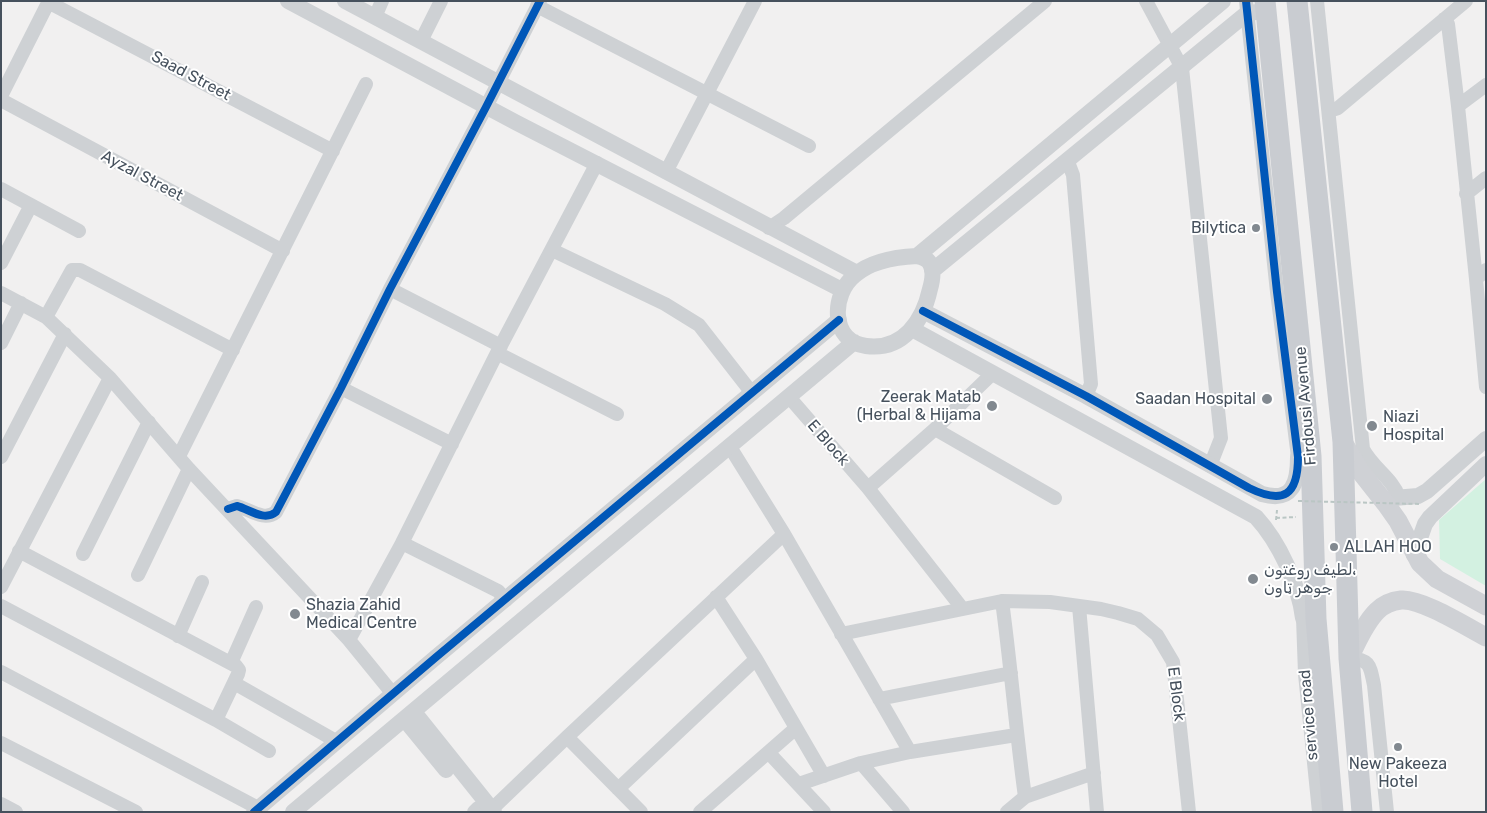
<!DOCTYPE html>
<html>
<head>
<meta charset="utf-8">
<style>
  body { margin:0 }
  #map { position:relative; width:1487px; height:813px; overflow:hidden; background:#f1f0f0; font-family:Rubik,sans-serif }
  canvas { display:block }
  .frame { position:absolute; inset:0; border:2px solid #46515d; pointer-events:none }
</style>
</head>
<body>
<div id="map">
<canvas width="1487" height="813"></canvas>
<div class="frame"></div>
</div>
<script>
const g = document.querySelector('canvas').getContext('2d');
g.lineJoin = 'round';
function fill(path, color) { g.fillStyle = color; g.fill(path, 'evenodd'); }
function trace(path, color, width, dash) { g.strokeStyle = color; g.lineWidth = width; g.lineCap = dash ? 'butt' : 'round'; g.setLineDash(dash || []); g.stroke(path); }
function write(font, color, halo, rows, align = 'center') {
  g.font = font + ' Rubik,"Noto Sans Arabic",sans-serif'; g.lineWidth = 4; g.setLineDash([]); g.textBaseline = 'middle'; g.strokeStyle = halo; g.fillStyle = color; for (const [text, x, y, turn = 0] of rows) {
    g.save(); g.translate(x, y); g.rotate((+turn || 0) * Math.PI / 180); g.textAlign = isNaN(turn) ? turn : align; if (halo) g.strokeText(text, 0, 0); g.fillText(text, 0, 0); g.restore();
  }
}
fill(new Path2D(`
  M1486,479V586L1440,559L1439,520Z`), '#d3f1e1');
trace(new Path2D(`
  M1276,518L1296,517
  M1276,520L1277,510`), '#bac6c4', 2, [4, 2.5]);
trace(new Path2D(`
  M1146,1L1182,68L1221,438L1210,466
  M1246,1L1277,292L1298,457
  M1317,1L1363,449C1373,468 1393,479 1399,497
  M48,2L333,151
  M537,6L809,146
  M375,17L382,1
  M1444,19L1448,24L1458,106L1476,279
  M421,41L441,1
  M1,96L49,1
  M1,100L283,251
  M1458,106L1486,85
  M1329,111L1338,108L1466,1
  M1068,162L1073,175L1091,384L1086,396
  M666,172L755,1
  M1,189L79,231
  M1466,194L1486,178
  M769,228L784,218L1045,1
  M552,250L665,304L699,325L752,393
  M1,263L31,205
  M1486,270L1476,279L1486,387
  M390,289L501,346
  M1,293L46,317L110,378L189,469L349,640L393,694
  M46,317L72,270H80L233,350
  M1,343L21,303
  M497,353L617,414
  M341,388L452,444
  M789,397L868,488L935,429L993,373
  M935,429L1055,498
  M730,447L784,534L910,752
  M179,456L366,84
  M1,457L65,334
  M868,488L962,608
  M228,509L237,506C249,509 264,522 276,512L341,388L390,289L486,107L540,1
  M402,543L498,591L506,600
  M19,551L236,666L239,670L238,674L216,720
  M83,554L149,422
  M138,575L189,469
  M1,587L110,378
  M716,597L756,659L824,776
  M1002,601C1011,667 1016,732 1025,797
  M1,606L216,720L269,751
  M1079,606L1097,812
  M1303,618L1305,674L1319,812
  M841,634L1002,601L1050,602L1101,609L1118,613L1138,619L1157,635L1173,662L1189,812
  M178,636L202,582
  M349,640L402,543L497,353L597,163
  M1349,658C1371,659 1370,667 1374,685L1387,812
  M231,663L256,607
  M1,672L258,808
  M234,683L336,741
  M879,699L1011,673
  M567,737L641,812
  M1,743L136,812
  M769,753L824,812
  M861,763L903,812
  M799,784L861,763L910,752L1016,735
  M618,789L756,659
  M1,804L16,812
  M492,809L567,737L784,534
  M474,812L478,808
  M700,812L796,728
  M1007,812L1025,797L1094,773`), '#ced1d4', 14);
trace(new Path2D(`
  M288,1L517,123L842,290
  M345,1L857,273
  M917,256L1223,1
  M917,256C923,257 929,259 931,266C934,273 932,282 930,289C923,321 903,351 866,346C830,341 831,294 855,275C871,261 896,257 917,256Z
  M932,271L1246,14L1266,10
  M923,311L1086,396L1262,494C1293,503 1298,482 1298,457
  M912,329L1256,517C1279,542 1299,585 1303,618
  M1382,499L1418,496L1427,491L1486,439
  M1414,555L1425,524L1430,517L1486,464
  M414,712L494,812
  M405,720L446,770
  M254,812L435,658L839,320
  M293,812L854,342`), '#ced1d4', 16);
trace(new Path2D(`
  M1343,442L1360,471L1386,504L1398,521L1420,563L1437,579L1486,606
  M1349,658C1357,643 1364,624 1377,611C1383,605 1392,601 1401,600C1421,598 1467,627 1486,637`), '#cfd1d5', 19);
trace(new Path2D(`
  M1265,1L1311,456L1316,619L1333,812
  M1297,1L1343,442L1349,658L1362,812`), '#c9ccd1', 21);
trace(new Path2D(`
  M1298,501L1421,504`), '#bac6c4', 2, [4, 2.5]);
trace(new Path2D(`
  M923,311L1086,396L1249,488C1284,505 1298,495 1298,457L1277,292L1246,1
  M228,509L237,506C249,509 264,522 276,512L341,388L390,289L486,107L540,1
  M254,812L435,658L839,320`), '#0057b8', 8);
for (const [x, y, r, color] of [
  [1256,228,5,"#828990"],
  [1267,399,6,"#828990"],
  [992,406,6,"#828990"],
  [1372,426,6,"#828990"],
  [1334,547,5,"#828990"],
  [1253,579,6,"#828990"],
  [295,614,6,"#828990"],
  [1398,747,5,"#828990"]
]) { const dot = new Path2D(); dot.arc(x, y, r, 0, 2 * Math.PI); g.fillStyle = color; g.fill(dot); trace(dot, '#fff', 2); }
write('16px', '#46515d', '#fff', [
  ["Saad Street",191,76,28],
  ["Ayzal Street",142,176,28],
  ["Firdousi Avenue",1306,406,-95],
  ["E Block",828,443,49],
  ["E Block",1176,694,83],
  ["service road",1309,715,-95]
]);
write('16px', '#46515d', '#fff', [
  ["Bilytica",1246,228,"right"],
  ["Zeerak Matab",981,397,"right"],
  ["(Herbal & Hijama",981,415,"right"],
  ["Saadan Hospital",1256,399,"right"],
  ["Niazi",1383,417],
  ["Hospital",1383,435],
  ["ALLAH HOO",1344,547],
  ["لطیف روغتون،",1264,570],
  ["جوهر ټاون",1264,588],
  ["Shazia Zahid",306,605],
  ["Medical Centre",306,623],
  ["New Pakeeza",1398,764,"center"],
  ["Hotel",1398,782,"center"]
], 'left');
</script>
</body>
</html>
